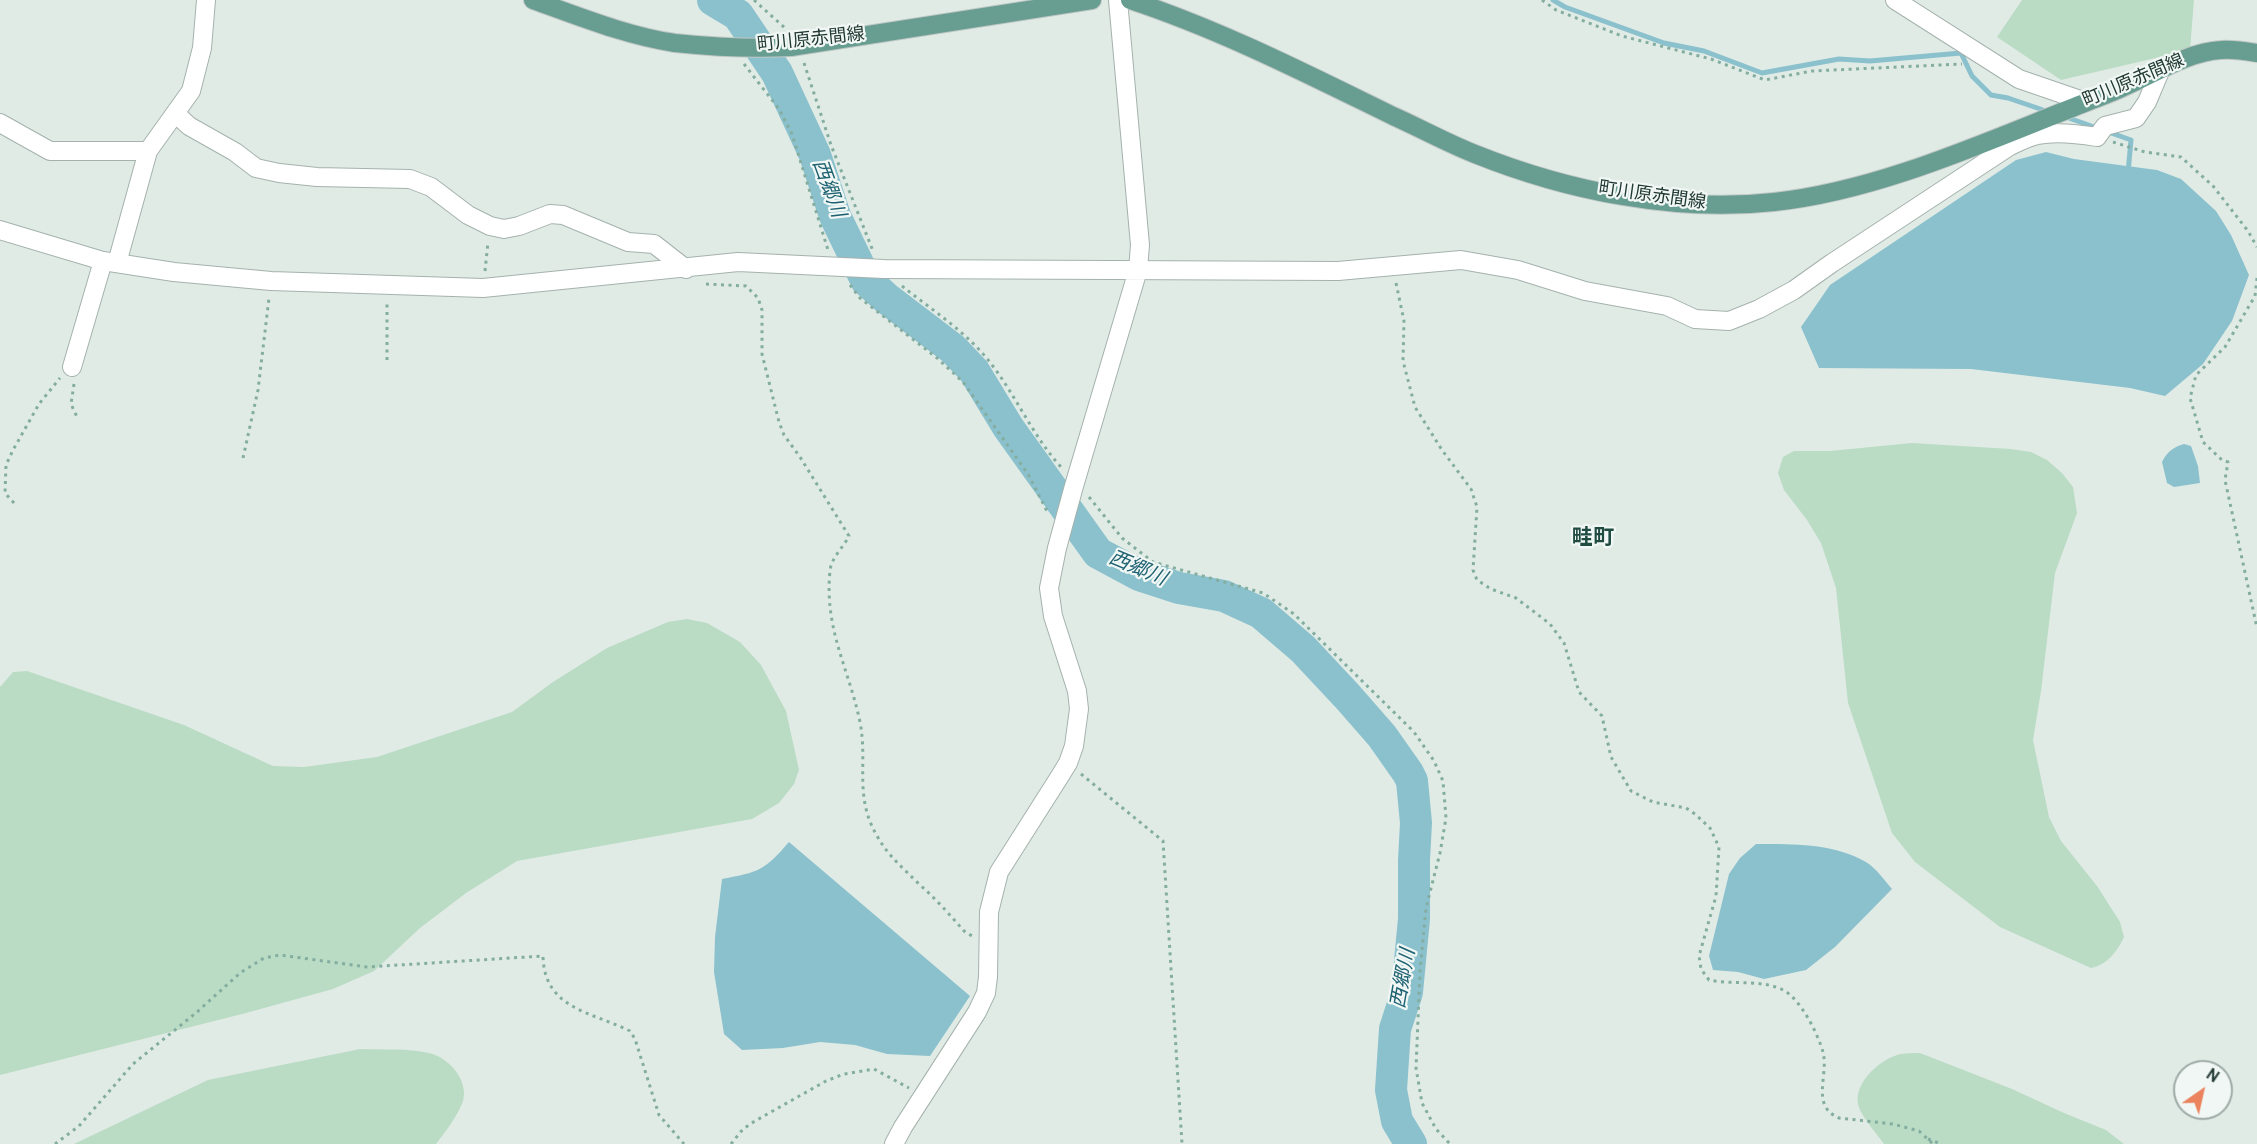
<!DOCTYPE html>
<html>
<head>
<meta charset="utf-8">
<style>
  body { margin:0 }
  #map { position:relative; width:2257px; height:1144px; overflow:hidden; background:#e1ebe6; font-family:Overpass,sans-serif }
  canvas { display:block }
  .north { position:absolute; left:2173px; top:1060px; width:60px; height:60px; box-sizing:border-box; background:#f1f7f4; border:2px solid #9eaba7; border-radius:50%; rotate:34deg; font-size:16px; font-weight:700; line-height:24px; text-align:center; color:#223a34 }
  .north::after { content:''; display:block; margin:auto; width:21px; height:27px; background:#eb845e; clip-path:polygon(50% 0,100% 100%,50% 72%,0 100%) }
</style>
</head>
<body>
<div id="map">
<canvas width="2257" height="1144"></canvas>
<div class="north">N</div>
</div>
<script>
const g = document.querySelector('canvas').getContext('2d');
g.lineJoin = 'round';
function fill(path, color) { g.fillStyle = color; g.fill(path, 'evenodd'); }
function trace(path, color, width, dash) { g.strokeStyle = color; g.lineWidth = width; g.lineCap = dash ? 'butt' : 'round'; g.setLineDash(dash || []); g.stroke(path); }
function write(font, color, halo, rows, align = 'center') {
  g.font = font + ' Overpass,"Noto Sans JP",sans-serif'; g.lineWidth = 4.5; g.setLineDash([]); g.textBaseline = 'middle'; g.strokeStyle = halo; g.fillStyle = color; for (const [text, x, y, turn = 0] of rows) {
    g.save(); g.translate(x, y); g.rotate((+turn || 0) * Math.PI / 180); g.textAlign = isNaN(turn) ? turn : align; if (halo) g.strokeText(text, 0, 0); g.fillText(text, 0, 0); g.restore();
  }
}
fill(new Path2D(`
  M2022,0H2194L2190,50L2061,80L1997,37Z
  M1912,443L2011,449L2031,452L2047,460L2062,473L2073,487L2077,513L2055,573L2041,691L2033,740L2049,817L2061,841L2097,886L2120,922L2124,937C2117,952 2107,965 2091,968L2000,927L1915,862L1892,833L1848,703L1836,588L1821,543L1807,520L1784,490L1778,473L1783,457L1794,451H1830Z
  M687,619L707,623L740,642L761,665L786,711L799,770L794,784L779,803L752,819L517,861L466,893L420,928L374,971L333,989L246,1013L0,1075V687L13,672L27,671L184,725L273,766L304,767L377,757L512,712L553,682L607,648L668,622Z
  M360,1049C382,1050 408,1048 429,1053C449,1057 469,1081 463,1101C457,1117 446,1131 436,1144H74L208,1080Z
  M1920,1053L2012,1089L2064,1113L2106,1130L2124,1144H1884C1877,1134 1860,1115 1858,1104C1854,1082 1881,1058 1901,1054C1907,1053 1914,1053 1920,1053Z`), '#badbc4');
fill(new Path2D(`
  M2046,152L2074,159L2157,170L2181,179L2216,211L2231,235L2249,275L2232,321L2203,364L2165,396L2130,388L1971,369L1819,368L1801,327L1830,285L2016,160Z
  M2184,444L2191,446L2198,466L2200,483L2174,487L2167,483L2162,462C2167,452 2173,447 2184,444Z
  M789,842L970,996L930,1056L887,1054L855,1045L820,1042L783,1048L742,1050L724,1034L714,972L715,937L722,879C759,872 764,871 789,842Z
  M1756,844C1793,844 1833,843 1866,862C1876,868 1885,881 1892,889L1835,947L1806,970L1764,979L1738,972L1713,970L1709,956L1729,874L1740,858Z`), '#8bc1cd');
trace(new Path2D(`
  M1553,0L1565,7L1664,43L1704,51L1762,73L1839,59L1870,61L1961,53L1972,76L1991,95L2008,98L2049,112
  M2063,116L2131,140L2128,173`), '#8bc1cd', 5);
trace(new Path2D(`
  M713,0L738,15L777,73L815,155L835,216L866,280L886,298L953,349L974,371L1008,427L1098,553L1139,575L1179,588L1224,596L1261,613L1303,649L1347,696L1382,736L1408,773L1412,781L1416,823L1414,860V919L1407,992L1395,1029L1391,1090L1397,1121L1411,1144`), '#8bc1cd', 32);
const minor = new Path2D(`
  M1895,0L2019,79L2086,102
  M175,113L189,126L235,152L256,168L279,173L317,177L410,179L431,187L468,215L490,226L504,229L519,226L550,214L563,215L628,242L654,244L686,269
  M0,123L50,151H148
  M0,230L103,261L174,272L271,281L483,288L738,262L884,269L1338,271L1461,260L1518,270L1585,291L1667,306L1695,319L1729,321L1759,309L1794,290L1832,263L2010,146C2019,142 2028,137 2038,135C2056,131 2079,134 2097,137L2105,126L2136,118L2147,102L2161,69
  M117,263L148,151L191,91L202,48L206,0
  M72,367L103,261
  M894,1144L903,1127L977,1012L986,993L988,977L989,912L999,872L1060,776L1068,763L1074,746L1079,709L1077,691L1053,616L1049,588L1057,548L1074,486L1138,270L1140,245L1118,0`);
const major = new Path2D(`
  M533,0C578,16 627,36 675,43C713,47 753,49 791,47L1092,0
  M1130,0C1221,30 1307,74 1393,116C1420,128 1447,143 1475,154C1567,191 1675,213 1774,202C1878,191 1985,142 2082,104C2097,98 2112,93 2126,86C2156,73 2188,52 2221,50C2233,49 2245,51 2257,53`);
trace(minor, '#a4b2ad', 20);
trace(major, '#c1c8c6', 20);
trace(new Path2D(`
  M754,0L786,29
  M1542,0L1556,10L1622,36L1711,59L1765,80L1812,71L1962,64
  M804,63L831,145L873,251
  M744,64L779,109L792,134L828,250
  M2113,142L2145,152L2181,157L2213,186L2248,231L2257,247
  M485,271L488,242
  M2257,278L2255,296L2225,347L2196,375L2190,398L2203,442L2222,460L2228,462L2225,480L2257,628
  M1396,283L1404,321L1403,361L1415,407L1442,450L1471,489L1477,507L1473,570L1477,580L1491,589L1516,598L1550,624L1564,643L1579,692L1602,716L1611,757L1631,791L1653,802L1686,808L1695,814L1710,828L1719,847L1716,896L1699,956L1701,969L1709,980C1733,985 1761,979 1783,990C1800,998 1818,1034 1823,1052C1829,1075 1810,1106 1839,1118L1893,1124L1919,1131L1933,1144
  M706,284L746,286L758,298L762,310V354L779,422L784,435L800,457L849,536C843,548 831,558 830,571C824,629 849,669 860,722C868,763 854,795 876,834C887,855 903,868 920,885C936,899 950,915 964,931L972,936
  M850,285L860,298L937,358L963,382L1028,474L1048,513
  M902,286C932,310 965,331 989,361C1016,395 1033,437 1062,468
  M387,360V302
  M74,384L71,404L77,417
  M243,458L258,390L269,298
  M1089,497L1122,538L1153,562L1263,593L1294,614L1414,732L1434,761L1443,781L1446,818L1440,853L1426,908L1420,971L1416,1068L1422,1103L1436,1129L1450,1144
  M14,503L5,493L6,465L13,450L39,404L60,378
  M1081,774L1163,841L1182,1144
  M1928,1139L1941,1144
  M55,1144L79,1126L133,1064L197,1012L240,973L264,958L280,955L367,967L543,956C544,1009 592,1012 630,1031L635,1039L659,1115L684,1144
  M731,1144L743,1129L755,1121L826,1081L844,1074L874,1069L909,1088`), '#83ada0', 3, [3, 4.5]);
trace(minor, '#fff', 18);
trace(major, '#679e91', 18);
write('18px', '#223a34', '#f1f7f4', [
  ["町川原赤間線",811,41,-6],
  ["町川原赤間線",2134,82,-23],
  ["町川原赤間線",1652,197,8]
]);
write('italic 20px', '#1f6373', '#f1f7f4', [
  ["西郷川",827,189,70],
  ["西郷川",1137,570,23],
  ["西郷川",1405,979,-80]
]);
write('bold 21px', '#1f4b41', '#f1f7f4', [
  ["畦町",1593,540]
]);
</script>
</body>
</html>
